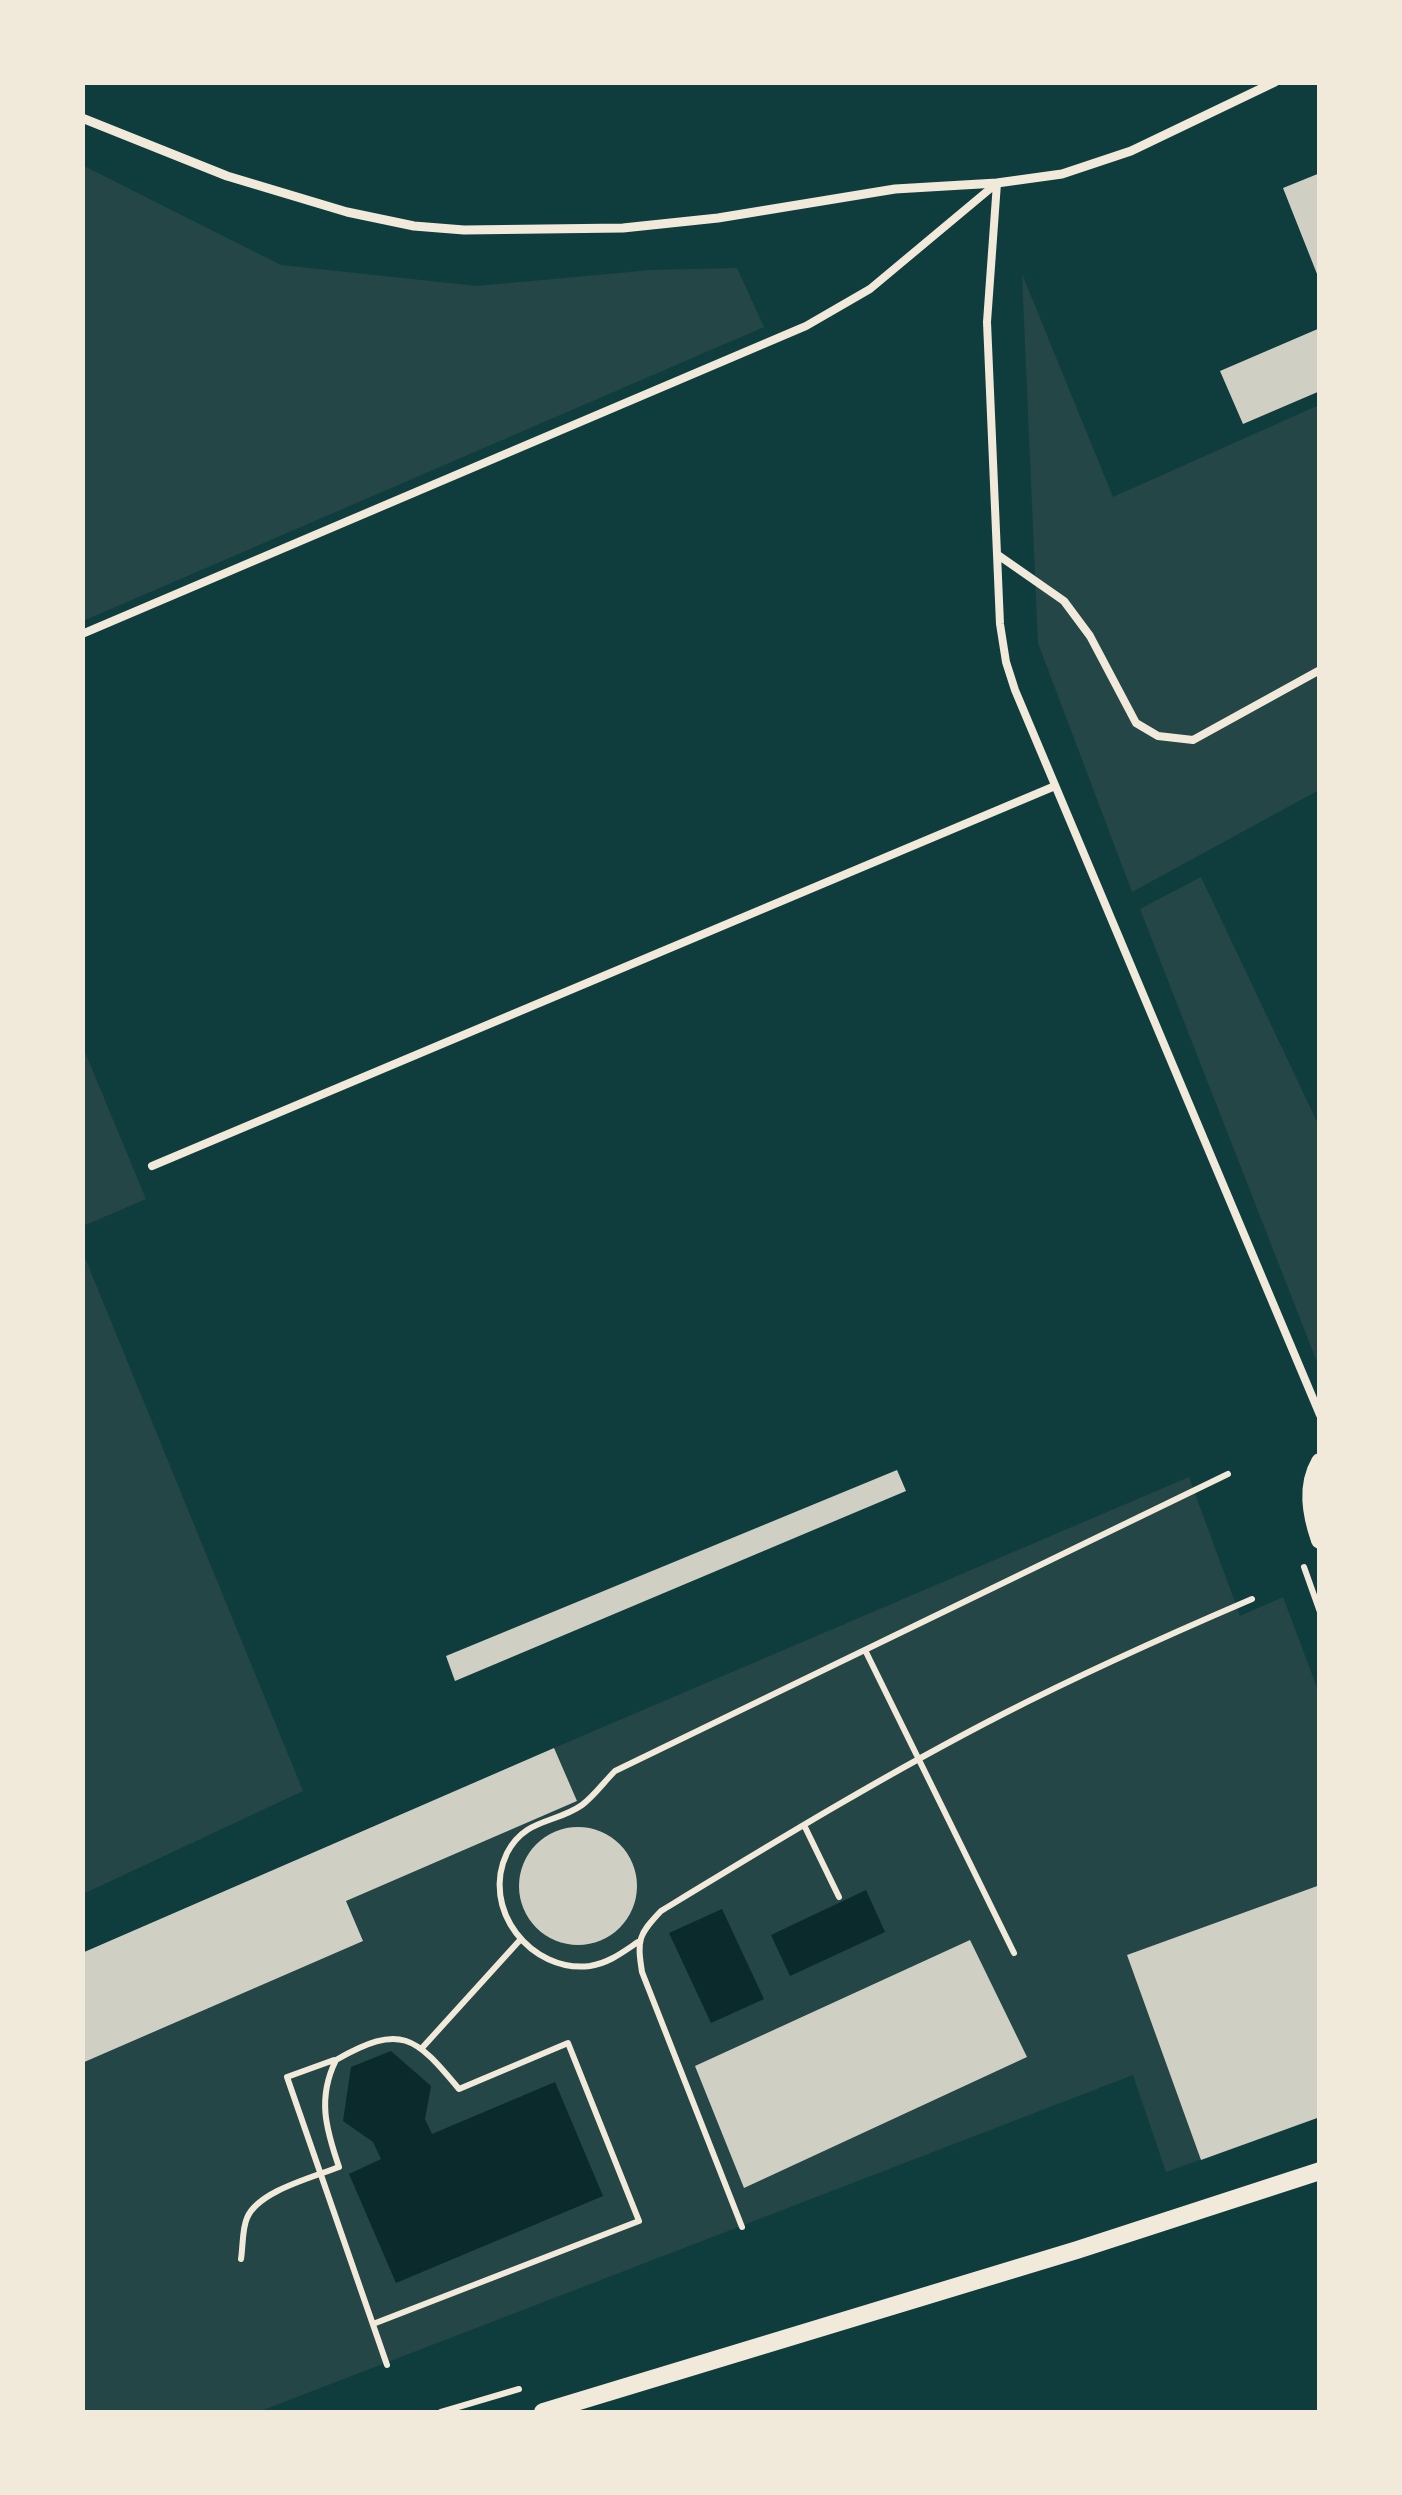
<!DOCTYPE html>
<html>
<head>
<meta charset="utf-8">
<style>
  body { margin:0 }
  #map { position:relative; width:1402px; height:2495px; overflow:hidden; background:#0f3d3e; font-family:Commissioner,sans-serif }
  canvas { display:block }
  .frame { position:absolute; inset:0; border:85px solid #f1e9da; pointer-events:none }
</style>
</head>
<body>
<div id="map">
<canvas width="1402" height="2495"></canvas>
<div class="frame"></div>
</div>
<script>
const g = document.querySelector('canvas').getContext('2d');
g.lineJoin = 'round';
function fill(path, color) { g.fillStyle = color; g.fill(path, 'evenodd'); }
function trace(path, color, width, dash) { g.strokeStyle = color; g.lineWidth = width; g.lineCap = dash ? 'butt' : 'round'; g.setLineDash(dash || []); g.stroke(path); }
fill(new Path2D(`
  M82,165L281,265L477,286L651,270L737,268L764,327L83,621Z
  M1022,274L1113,497L1319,405V790L1132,892L1038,643Z
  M1201,877L1319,1126V1367L1140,909Z
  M82,1045L146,1199L83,1226H82Z
  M83,1253L303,1791L83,1894H82Z
  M1189,1477L1240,1616L1283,1597L1319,1693V2117L1166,2172L1133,2075L258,2412H83L82,1953L554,1748Z`), '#244646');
fill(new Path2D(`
  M866,1890L885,1932L790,1976L771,1935Z
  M722,1909L764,1999L711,2023L669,1933Z
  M391,2051L431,2086L425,2119L432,2134L555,2082L603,2196L396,2283L349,2174L381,2159L373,2142L343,2121L351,2067Z`), '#0a2a2b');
fill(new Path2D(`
  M1320,173V279H1319L1283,188Z
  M1320,328V391L1243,424L1220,371Z
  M897,1470L906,1491L455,1681L446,1656Z
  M554,1748L577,1801L346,1901L363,1941L82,2063V1953Z
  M519 1886a59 59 0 1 1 118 0a59 59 0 1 1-118 0Z
  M1320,1885V2117L1201,2160L1127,1955Z
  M970,1940L1027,2057L744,2188L695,2066Z`), '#cfcfc3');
trace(new Path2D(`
  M1304,1567L1320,1612
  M865,1650L1014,1953
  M804,1825L839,1897
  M638,1942C623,1952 609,1963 590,1966C531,1973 480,1909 507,1853C525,1818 555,1824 582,1805C594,1796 604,1782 615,1771L1228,1474
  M422,2048L520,1940
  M334,2060L287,2077L387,2365
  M742,2227L642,1972C637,1940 638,1935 661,1911C773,1843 886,1774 1003,1714C1085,1672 1168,1635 1252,1599
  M241,2259C243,2247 242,2229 247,2218C258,2191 314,2177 339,2167C326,2129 317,2098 336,2060C401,2023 415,2036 459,2089L568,2043L639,2221L373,2324
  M441,2412L519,2389`), '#f1e9da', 6);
trace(new Path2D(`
  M997,183L987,322L1000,624L1006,662L1015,690L1320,1415
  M998,555L1064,601L1090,636L1136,723L1158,736L1193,740L1320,670
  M82,634L806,326L870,289L997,183
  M152,1166L1055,786`), '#f1e9da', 8);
trace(new Path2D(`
  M82,118L227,176L347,212L414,226L464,230L623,228L718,218L895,189L997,183L1062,174L1131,151L1275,82`), '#f1e9da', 9);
trace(new Path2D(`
  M1320,1462C1306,1486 1311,1514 1320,1540
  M543,2412L1077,2250L1320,2171`), '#f1e9da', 18);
</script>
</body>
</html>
